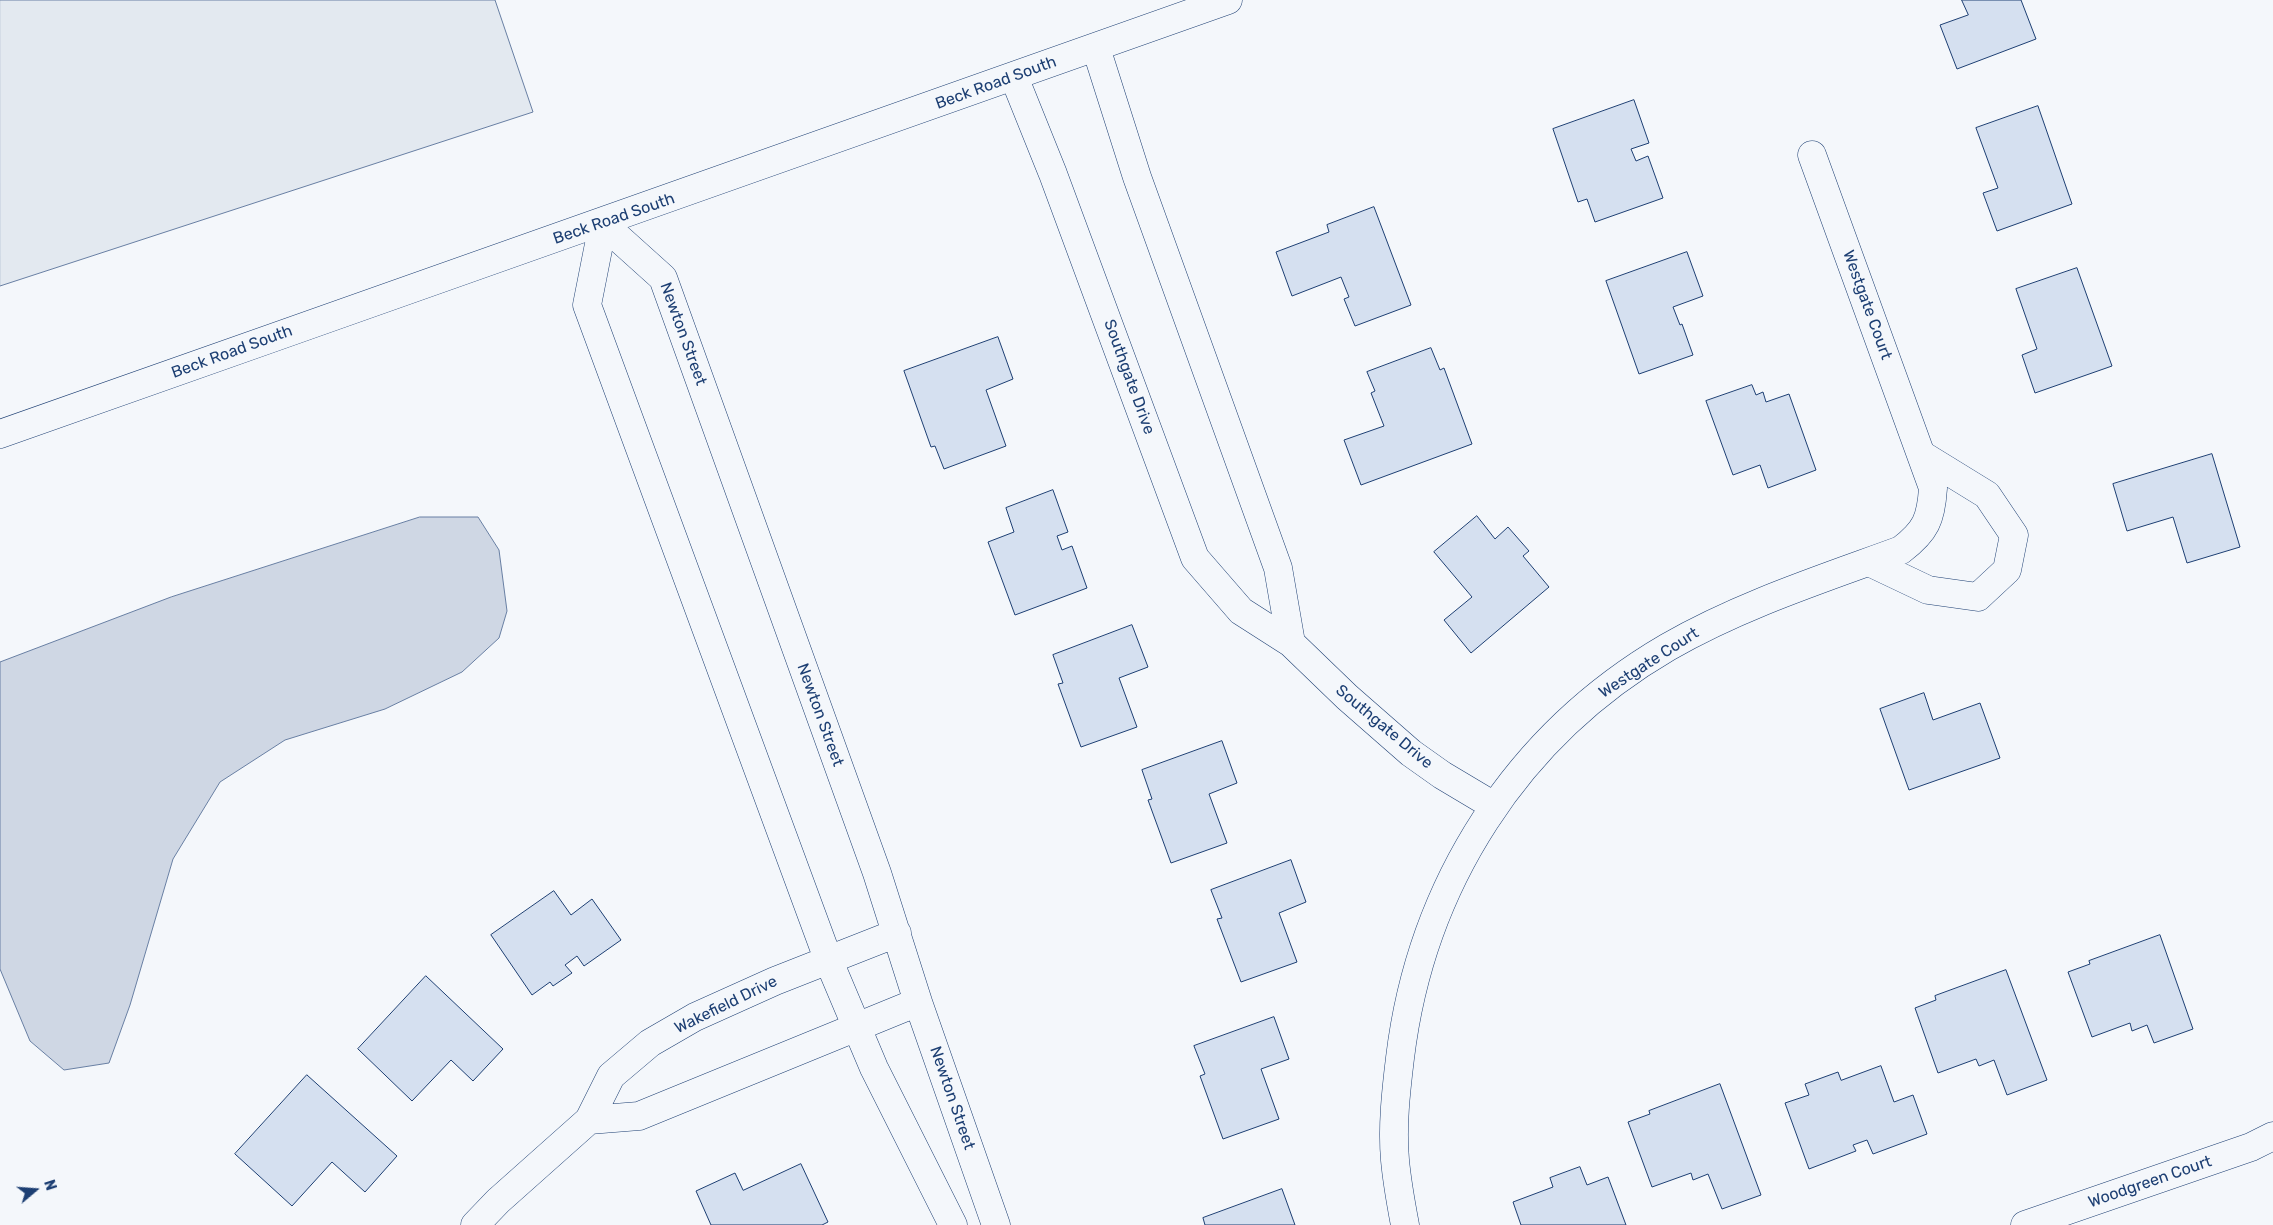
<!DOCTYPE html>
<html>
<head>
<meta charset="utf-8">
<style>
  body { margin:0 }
  #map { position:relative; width:2273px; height:1225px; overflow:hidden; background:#f4f7fb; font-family:Rubik,sans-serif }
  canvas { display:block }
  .north { position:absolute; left:10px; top:1165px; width:50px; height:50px; -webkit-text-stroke:4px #f4f7fb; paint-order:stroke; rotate:72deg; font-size:14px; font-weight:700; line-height:20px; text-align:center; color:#1d3f73 }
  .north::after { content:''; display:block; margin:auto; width:18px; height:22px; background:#1d3f73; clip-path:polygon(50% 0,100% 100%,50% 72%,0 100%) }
</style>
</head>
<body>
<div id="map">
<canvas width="2273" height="1225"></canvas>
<div class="north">N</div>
</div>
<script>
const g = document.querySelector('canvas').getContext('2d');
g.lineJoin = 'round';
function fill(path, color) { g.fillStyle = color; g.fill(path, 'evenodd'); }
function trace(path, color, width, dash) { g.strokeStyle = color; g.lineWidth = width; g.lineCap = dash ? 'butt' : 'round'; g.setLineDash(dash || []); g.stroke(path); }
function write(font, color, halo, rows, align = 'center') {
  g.font = font + ' Rubik,sans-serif'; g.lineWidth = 4; g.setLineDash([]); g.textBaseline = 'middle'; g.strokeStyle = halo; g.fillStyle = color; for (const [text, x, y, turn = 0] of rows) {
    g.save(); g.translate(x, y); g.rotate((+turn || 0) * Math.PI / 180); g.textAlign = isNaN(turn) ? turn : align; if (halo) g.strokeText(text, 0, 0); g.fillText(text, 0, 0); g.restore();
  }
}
const green = new Path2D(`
  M0,0H495L533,112L0,286Z`);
fill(green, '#e3e9f0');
trace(green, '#687fa3', 1);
const water = new Path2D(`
  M420,517H478L499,550L507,611L499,638L462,672L385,709L285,740L220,782L173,859L130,1005L109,1063L64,1070L30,1041L0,969V662L171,597Z`);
fill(water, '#cfd7e4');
trace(water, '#687fa3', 1);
const building = new Path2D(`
  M1962,0H2021L2036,39L1957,69L1940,25L1968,15Z
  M1634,100L1649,143L1631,149L1636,161L1648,156L1663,198L1595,222L1587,199L1578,202L1553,129Z
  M2038,106L2072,204L1997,231L1983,193L1998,188L1976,128Z
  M1374,207L1411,305L1355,326L1344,299L1349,297L1341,277L1292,296L1276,252L1329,232L1327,225Z
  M1687,252L1703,296L1673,307L1680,325L1682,324L1693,355L1639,374L1606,281Z
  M2077,268L2112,366L2035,393L2022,355L2037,349L2016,289Z
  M998,337L1013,379L986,390L1006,446L944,469L935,446L931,447L904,371Z
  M1431,348L1440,370L1444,368L1472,444L1361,485L1344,440L1384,426L1371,393L1375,391L1367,372Z
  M1752,385L1756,395L1763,392L1766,402L1789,394L1816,470L1768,488L1760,465L1733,475L1706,401Z
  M2212,454L2240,547L2187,563L2173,517L2127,531L2113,484Z
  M1053,490L1068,532L1057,536L1062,550L1072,546L1087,588L1015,615L988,542L1014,532L1006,508Z
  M1477,516L1495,539L1508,527L1529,551L1523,556L1549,587L1471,653L1444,620L1472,597L1434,552Z
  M1132,625L1148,667L1119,678L1137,727L1081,747L1058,684L1063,683L1053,655Z
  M1924,693L1933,720L1980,703L2000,758L1909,790L1880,709Z
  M1222,741L1237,783L1209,794L1227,843L1171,863L1148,800L1152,799L1142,770Z
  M1291,860L1306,902L1279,913L1297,962L1241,982L1217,919L1222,918L1211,890Z
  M554,891L571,915L592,899L621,940L584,966L577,956L565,965L572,973L553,986L550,982L532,995L491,935Z
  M2160,935L2193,1029L2154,1043L2147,1025L2132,1031L2130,1023L2092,1037L2068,972L2090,964L2089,961Z
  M2006,970L2047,1080L2007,1095L1994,1060L1979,1066L1976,1059L1938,1073L1915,1008L1936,1000L1935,996Z
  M426,976L503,1049L473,1081L451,1060L412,1101L358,1049Z
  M1274,1017L1289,1059L1261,1069L1279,1119L1223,1139L1200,1076L1205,1074L1194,1046Z
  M1881,1066L1894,1102L1913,1095L1927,1134L1873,1154L1867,1140L1853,1145L1856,1151L1809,1169L1785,1103L1809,1095L1805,1084L1838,1072L1841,1080Z
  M307,1075L397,1156L365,1192L332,1162L292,1206L235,1154Z
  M1720,1084L1761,1195L1722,1209L1708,1174L1693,1180L1691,1173L1652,1187L1628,1122L1650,1114L1649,1111Z
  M801,1164L828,1222L822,1225H711L696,1191L735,1173L743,1190Z
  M1580,1167L1587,1185L1608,1177L1626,1225H1521L1513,1202L1553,1187L1550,1178Z
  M1282,1189L1295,1225H1205L1203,1218Z`);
fill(building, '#d5e0f0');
trace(building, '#1d3f73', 1);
const street = new Path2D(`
  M1096,48L1137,177L1278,568L1291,643
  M1014,77L1053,174L1195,558L1241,611L1291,643L1347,697L1411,753L1442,775L1494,806
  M603,224L663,278L877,873L918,1002L996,1225
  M603,224L587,305L828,959L874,1068L953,1225
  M1869,562L1928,590L1978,597L2007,570L2014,535L1987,495L1922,455
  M589,1120L639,1116L918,1002
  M475,1225L498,1201L589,1120L611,1076L650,1043L695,1017L775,981L897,933
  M1405,1225C1401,1204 1397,1182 1395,1160C1392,1126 1396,1091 1400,1058C1421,884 1517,735 1668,647C1741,605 1822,579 1901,550C1926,531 1931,519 1933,488L1812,155
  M2025,1225L2251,1147L2273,1136`);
const secondary = new Path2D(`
  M0,434C409,289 819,148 1228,0`);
trace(street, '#1d3f73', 29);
trace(secondary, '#1d3f73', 29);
trace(street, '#f4f7fb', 28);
trace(secondary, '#f4f7fb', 28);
write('16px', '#1d3f73', '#f4f7fb', [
  ["Beck Road South",996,83,-20],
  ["Beck Road South",614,219,-19],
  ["Westgate Court",1867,305,70],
  ["Newton Street",683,334,70],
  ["Beck Road South",232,352,-20],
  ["Southgate Drive",1129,377,70],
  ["Westgate Court",1649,663,-33],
  ["Newton Street",820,715,70],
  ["Southgate Drive",1384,727,40],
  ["Wakefield Drive",726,1005,-26],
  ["Newton Street",952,1098,71],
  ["Woodgreen Court",2150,1182,-19]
]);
</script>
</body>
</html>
